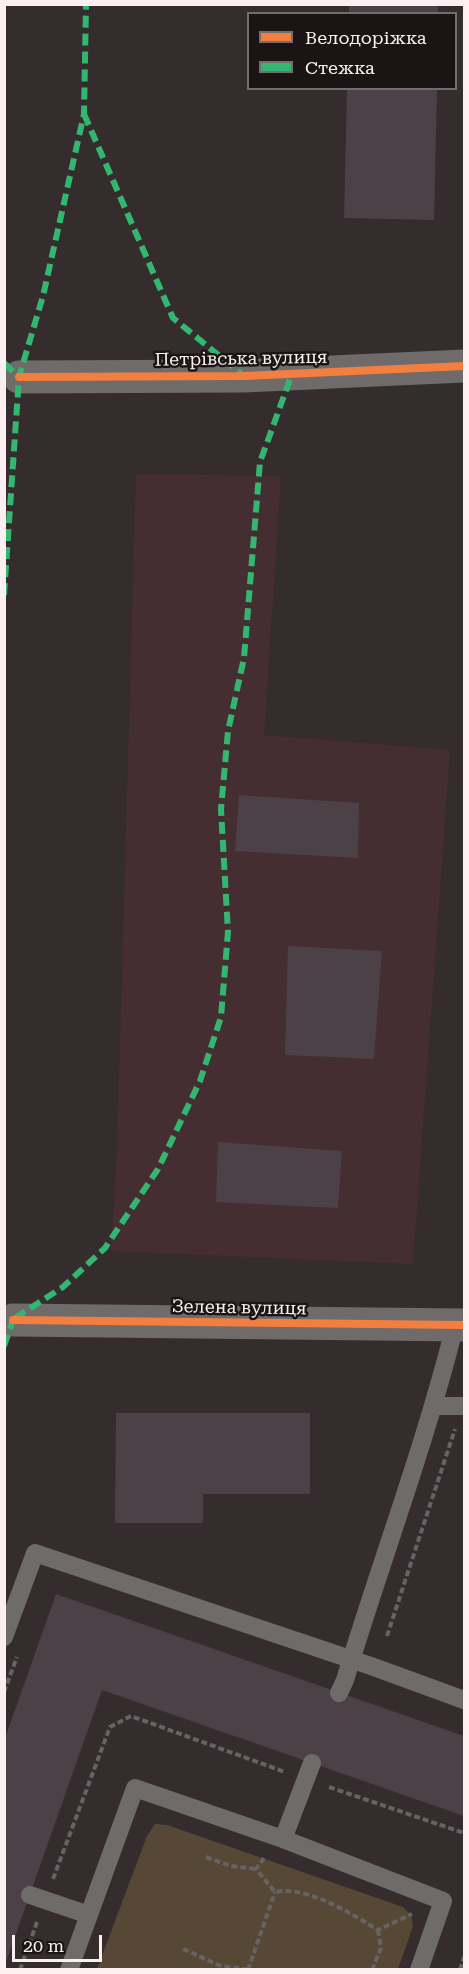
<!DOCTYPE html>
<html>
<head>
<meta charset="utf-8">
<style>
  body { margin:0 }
  #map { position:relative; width:469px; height:1974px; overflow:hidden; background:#352c2e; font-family:"Roboto Serif",serif }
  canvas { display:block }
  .frame { position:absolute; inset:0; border:6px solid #fbeff1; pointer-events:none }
  .legend { position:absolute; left:247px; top:12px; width:210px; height:78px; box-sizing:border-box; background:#1b1415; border:2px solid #756c6d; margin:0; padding:8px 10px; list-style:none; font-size:18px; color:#fbeff1 }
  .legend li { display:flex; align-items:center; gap:12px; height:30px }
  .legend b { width:30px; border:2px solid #756c6d }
  .scale { position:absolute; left:12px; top:1935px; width:90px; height:27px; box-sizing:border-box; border:3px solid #fbeff1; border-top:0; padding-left:8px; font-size:18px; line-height:21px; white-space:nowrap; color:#fbeff1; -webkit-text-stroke:4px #1b1415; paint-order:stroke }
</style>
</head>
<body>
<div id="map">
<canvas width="469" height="1974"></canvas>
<div class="frame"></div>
<ul class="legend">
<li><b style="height:8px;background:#f27e40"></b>Велодоріжка</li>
<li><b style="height:8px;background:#33b770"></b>Стежка</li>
</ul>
<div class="scale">20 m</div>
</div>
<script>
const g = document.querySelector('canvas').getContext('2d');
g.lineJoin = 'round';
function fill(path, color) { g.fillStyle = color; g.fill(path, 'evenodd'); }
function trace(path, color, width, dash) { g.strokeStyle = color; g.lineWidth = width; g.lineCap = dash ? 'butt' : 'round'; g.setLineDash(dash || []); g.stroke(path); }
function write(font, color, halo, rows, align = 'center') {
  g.font = font + ' "Roboto Serif",serif'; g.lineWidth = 5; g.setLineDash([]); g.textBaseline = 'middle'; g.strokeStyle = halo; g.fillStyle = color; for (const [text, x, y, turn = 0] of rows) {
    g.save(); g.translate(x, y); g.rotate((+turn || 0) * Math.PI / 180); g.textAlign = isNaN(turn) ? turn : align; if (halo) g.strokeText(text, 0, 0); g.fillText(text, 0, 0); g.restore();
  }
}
fill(new Path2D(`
  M136,474L281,476L264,735L450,750L413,1264L111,1251L117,1148Z`), '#442e31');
fill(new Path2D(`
  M155,1824L167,1825L403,1907L411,1915L413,1926L398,1969H97L147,1836Z`), '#574836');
fill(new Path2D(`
  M349,4H438V14H349Z
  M347,88H437L434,220L344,218Z
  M239,795L359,803L358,858L235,851Z
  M288,946L382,951L374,1059L285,1055Z
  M218,1142L342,1151L338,1208L216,1202Z
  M116,1413H310V1494H203V1523H115Z
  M56,1594L464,1736V1816L102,1690L4,1968V1741Z`), '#4b4147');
trace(new Path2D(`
  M387,1636L455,1429
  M4,1692L17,1657
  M329,1787L464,1833
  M206,1857L231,1866L256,1869
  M264,1858L256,1869L275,1892C306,1885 352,1914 378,1930L412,1914
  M53,1879L110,1727L131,1716L285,1772
  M183,1949L221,1966L252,1970
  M20,1970L37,1922
  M248,1970L275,1892
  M372,1970L381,1948L378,1930
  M460,1970L464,1957`), '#676263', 4, [6, 3]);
trace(new Path2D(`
  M433,1406H464
  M4,1637L35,1553L371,1666L464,1700
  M339,1693L345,1680C381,1561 425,1446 455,1325
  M283,1839L443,1901L419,1970
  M30,1895L89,1915
  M69,1970L135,1788L283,1839L312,1763`), '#6e6b6a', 18);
trace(new Path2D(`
  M19,377L244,376L464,366
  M13,1320L464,1325`), '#6e6b6a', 33);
trace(new Path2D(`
  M84,114L173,318L244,376
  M4,363L19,377
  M4,595L19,377L43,296L84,114L86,4
  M15,1318L63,1287L105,1248L158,1169L200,1081L221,1017L228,932L221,809L228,731L244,658L260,462L292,374
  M4,1346L13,1320`), '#33b770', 6, [12, 6]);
trace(new Path2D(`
  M19,377L244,376L464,366
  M13,1320L464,1325`), '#f27e40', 8);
write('18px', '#fbeff1', '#1b1415', [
  ["Петрівська вулиця",241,359,-1],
  ["Зелена вулиця",239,1308,1]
]);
</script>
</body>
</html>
